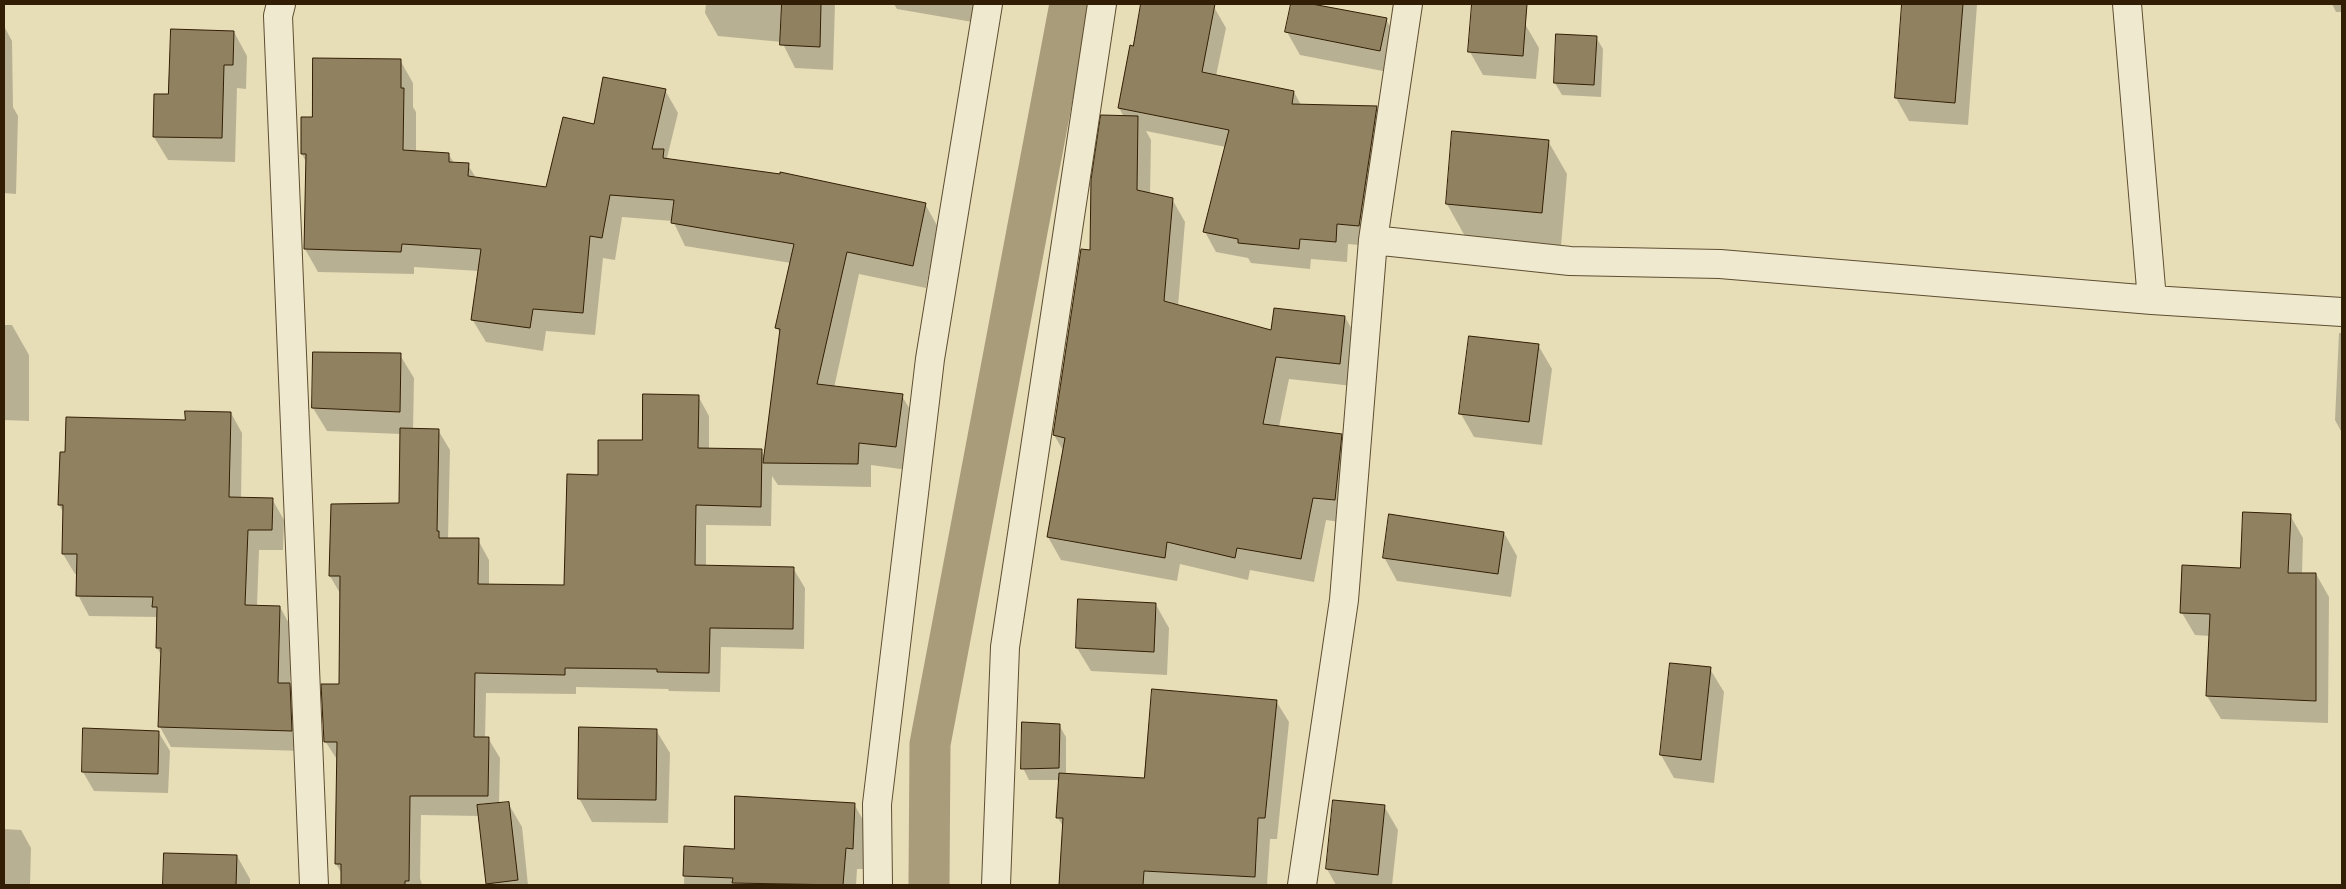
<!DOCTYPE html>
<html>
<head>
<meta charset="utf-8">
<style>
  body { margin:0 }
  #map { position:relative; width:2346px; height:889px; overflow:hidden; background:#e7ddb7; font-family:"EB Garamond",serif }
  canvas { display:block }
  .frame { position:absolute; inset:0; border:5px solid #321e04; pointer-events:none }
</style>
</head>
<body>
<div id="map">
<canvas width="2346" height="889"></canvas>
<div class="frame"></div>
</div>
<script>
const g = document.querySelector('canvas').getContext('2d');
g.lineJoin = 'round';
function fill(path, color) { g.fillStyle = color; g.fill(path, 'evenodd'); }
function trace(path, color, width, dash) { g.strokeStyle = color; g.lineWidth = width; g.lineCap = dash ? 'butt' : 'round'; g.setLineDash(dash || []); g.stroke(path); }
fill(new Path2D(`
  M706,4H835L833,70L795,68L782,42L718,36L705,13Z
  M894,4H992L984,24L897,9Z
  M1142,4H1201L1214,7L1226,28L1216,76L1294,92L1301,105L1376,107L1388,127L1371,246L1348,244L1347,262L1311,259L1310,269L1251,263L1248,258L1216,252L1205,232L1226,147L1146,131L1151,140L1150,194L1172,199L1185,222L1178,306L1272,331L1345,317L1358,340L1353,386L1289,379L1279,427L1341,435L1354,458L1348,523L1326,520L1314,582L1250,570L1248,580L1180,564L1177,581L1061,560L1048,537L1064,452L1054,435L1091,251L1124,117L1119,108Z
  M1292,4H1306L1386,19L1399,43L1393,73L1300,55L1287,32Z
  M1904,4H1976L1977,5L1968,125L1909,121L1896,98Z
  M2332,4H2342V12H2336Z
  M1525,24L1539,48L1536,79L1483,75L1470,52Z
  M4,26L12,41L13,107L18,116L16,194L4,193Z
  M234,32L247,56L246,89L237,88L235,162L168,160L154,137L170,95Z
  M1596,37L1603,49L1601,97L1562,95L1555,83Z
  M400,60L413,83V107L416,112V152L449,155L454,163L468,165L476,178L547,188L595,126L665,90L678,113L667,158L669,160L925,204L938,227L926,288L859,274L834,388L902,396L915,418L908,470L871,465V487L778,485L772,476L771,526L706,525V566L793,568L805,588L804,649L721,647L720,692L669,691L668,689L576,687V694L486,693L485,738H488L500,758L499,804L508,803L522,827L528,885H488L480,816L421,815L420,878L422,885H342V874L336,864L338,761L325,741L340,686L341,595L330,576L400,504L401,434L327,431L313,408L400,355L414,378L413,430H438L450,450L448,539L478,540L489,560V585L565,587L599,476L698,396L709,416V449L761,450L765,457L781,335L777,328L791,263L685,246L673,221L622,217L615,260L603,258L595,335L546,331L543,351L486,342L472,319L479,271L414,267V274L318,272L305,249L307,164L302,154L314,118Z
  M1453,133L1548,141L1567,174L1561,246L1466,238L1447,204Z
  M4,325H12L29,355V421L4,420Z
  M2339,333H2342V433L2335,420Z
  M1538,345L1552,369L1542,445L1474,437L1461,414Z
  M231,413L242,433L241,499H272L284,520L283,550H259L257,606L280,607L291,627L290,685L301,705L303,751L171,747L160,727L162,656L157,648L158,617L89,616L78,595V574H75L63,554L64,513L59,505L186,421Z
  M2290,515L2303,538L2302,574H2316L2329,597L2328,723L2221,719L2207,696L2210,636L2195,635L2182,613L2241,569Z
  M1504,533L1517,556L1511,597L1397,581L1384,557Z
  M1156,605L1169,628L1167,675L1091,671L1077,648Z
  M1710,669L1724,692L1714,783L1674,778L1661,755Z
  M1276,701L1289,722L1277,839H1270L1267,885H1060L1064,828L1058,818L1060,780H1029L1023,768L1059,725L1066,737V774L1145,779Z
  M84,730L159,733L170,751L168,793L94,791L83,772Z
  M656,730L670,753L668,823L592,822L579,798Z
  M854,804L866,825L865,869H857L856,885H684L685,848L735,850Z
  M1384,806L1398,830L1392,885H1336L1327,869Z
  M4,829L21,830L31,848L30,885H4Z
  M165,854L237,856L250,879V885H164Z`), '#0003');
trace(new Path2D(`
  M929,885L930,744L1070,4`), '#a99c7a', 41);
const building = new Path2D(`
  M782,4H821L820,47L780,45Z
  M1141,4H1215L1202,72L1294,91L1292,104L1377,106L1359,226L1337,224L1336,242L1300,239L1299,249L1238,243V239L1203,232L1229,130L1118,108L1130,45L1133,46Z
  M1291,4H1312L1387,18L1380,51L1285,32Z
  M1472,4H1527L1523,56L1468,52Z
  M1902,4H1963L1955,103L1895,98Z
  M171,29L234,31L233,65H224L222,138L153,137L154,94H168Z
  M1556,34L1597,36L1594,85L1554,83Z
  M313,58L401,59V88H404L403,150L449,153V162L469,163L468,176L546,187L563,117L594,124L603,77L666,89L652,149H664L663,158L780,174V172L926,203L913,266L847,252L817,384L903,394L896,447L859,443L858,464L763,463L780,329L775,328L794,244L671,223L674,200L610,195L602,238L590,236L583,313L533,309L530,328L471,320L481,249L402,244L401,252L304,249L306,154H301V117H312Z
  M1101,115L1138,116L1137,190L1173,198L1164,301L1271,330L1274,308L1345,316L1340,364L1276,357L1263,424L1342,434L1335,500L1313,498L1301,559L1237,548L1235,558L1167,542L1165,558L1047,537L1065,438L1053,435L1081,249L1090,250L1091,180Z
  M1452,131L1549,140L1542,213L1446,204Z
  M1469,336L1539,344L1529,422L1459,414Z
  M313,352L401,353L400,412L312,408Z
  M643,394L699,395L698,448L762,449L761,507L696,505L695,565L794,567L793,629L710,628L709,673L657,672V669L565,668V675L475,673L474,737H489L488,796H410L409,881H405V885H341V864H335L337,742H324L321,684H339L340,576H329L331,504L399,503L400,428L439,429L437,531H439V538H479L478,584L564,585L567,474L598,475V440H642Z
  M185,411L231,412L229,497L273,498L272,530H248L245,605L280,606L278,683H290L292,731L158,727L161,648H156L157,607H152L153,597L76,596L77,554H62L63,505H58L60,452H65L66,417L185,420Z
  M2243,512L2291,514L2288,573H2316V701L2206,696L2210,614L2180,613L2182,565L2240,568Z
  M1389,514L1504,532L1498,574L1383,558Z
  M1078,599L1156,603L1154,652L1076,648Z
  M1670,663L1711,667L1701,760L1660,755Z
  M1152,689L1277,700L1265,818H1258L1255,877L1144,871L1143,885H1059L1063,818H1056L1059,773L1144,778Z
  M1022,722L1060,724L1059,768L1021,769Z
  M579,727L657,729L656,800L578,799Z
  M83,728L159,731L158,774L82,772Z
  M735,796L855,803L853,849L846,848L843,885L732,883L733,878L683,876L684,846L734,849Z
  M1333,800L1385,805L1378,875L1326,869Z
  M509,802L518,880L486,884L477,805Z
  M164,853L237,855L236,885H163Z`);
fill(building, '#908161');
trace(building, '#321e04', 1);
const minor = new Path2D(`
  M281,4L278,16L314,885
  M2127,4L2152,300
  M1373,240L1570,261L1720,264L2152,300L2342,312
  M878,885L877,804L930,359L988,4
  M996,885L1005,647L1102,4
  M1302,885L1344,600L1373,240L1408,4`);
trace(minor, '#5f4e31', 30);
trace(minor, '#efe9d0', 28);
</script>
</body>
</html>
